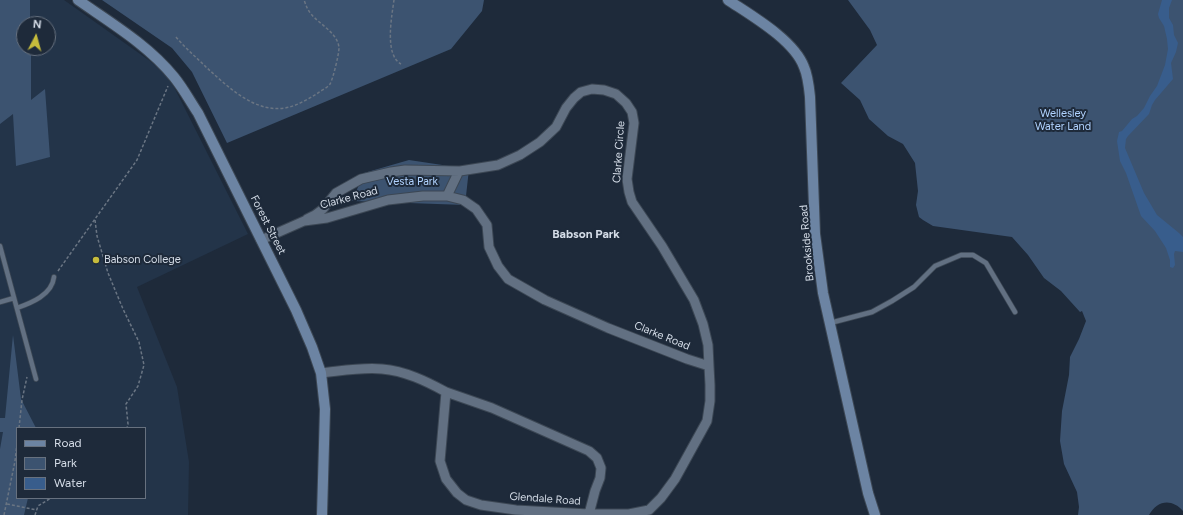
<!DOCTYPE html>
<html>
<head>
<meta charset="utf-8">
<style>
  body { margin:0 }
  #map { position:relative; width:1183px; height:515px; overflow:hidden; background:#1e2a3a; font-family:Figtree,sans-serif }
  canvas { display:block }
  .legend { position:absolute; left:16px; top:427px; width:130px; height:72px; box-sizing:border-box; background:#1e2a3a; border:1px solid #67717f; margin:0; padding:5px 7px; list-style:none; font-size:12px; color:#d4dce7 }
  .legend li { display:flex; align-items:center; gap:8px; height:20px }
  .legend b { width:20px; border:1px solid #67717f }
  .north { position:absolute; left:16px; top:16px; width:40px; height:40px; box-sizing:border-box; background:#1e2a3a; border:1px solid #67717f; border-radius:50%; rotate:6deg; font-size:11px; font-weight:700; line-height:16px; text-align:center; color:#d4dce7 }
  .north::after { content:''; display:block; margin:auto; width:14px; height:18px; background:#c6bc3c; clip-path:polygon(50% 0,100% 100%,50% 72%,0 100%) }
</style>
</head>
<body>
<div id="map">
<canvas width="1183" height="515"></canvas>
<ul class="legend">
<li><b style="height:5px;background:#6c84a3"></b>Road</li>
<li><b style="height:11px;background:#3c5370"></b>Park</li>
<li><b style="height:11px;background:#385d8c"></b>Water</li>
</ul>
<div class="north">N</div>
</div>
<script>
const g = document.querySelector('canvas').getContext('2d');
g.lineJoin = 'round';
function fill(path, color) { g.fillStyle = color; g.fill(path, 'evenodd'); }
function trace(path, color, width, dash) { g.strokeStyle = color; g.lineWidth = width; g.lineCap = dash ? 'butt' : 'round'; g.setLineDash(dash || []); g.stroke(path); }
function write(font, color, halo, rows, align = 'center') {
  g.font = font + ' Figtree,sans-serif'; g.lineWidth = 4; g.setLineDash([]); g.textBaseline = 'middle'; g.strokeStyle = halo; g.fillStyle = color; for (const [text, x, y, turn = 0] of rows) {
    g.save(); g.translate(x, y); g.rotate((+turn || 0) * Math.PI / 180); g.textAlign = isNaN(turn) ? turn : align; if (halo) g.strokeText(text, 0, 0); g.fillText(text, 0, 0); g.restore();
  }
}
fill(new Path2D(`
  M0,0H64L150,61L165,74L173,85L248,234L137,287L177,387L189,462L188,515H0ZM24,24H48V48H24ZM17,428H145V498H17Z`), '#233449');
fill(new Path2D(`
  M0,0H30V24H24V48H31V100L45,89L50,157L16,166L13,114L0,124Z
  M102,0H484L482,11L451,49L227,143L192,72L172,48Z
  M848,0H1183V511C1172,498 1157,500 1149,515H1078L1079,507L1077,492L1064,464L1060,441L1062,411L1069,375L1070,357L1079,339L1086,321L1082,311L1080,312L1061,291L1044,278L1028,255L1012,237L933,226L923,220L919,217L916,205L918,191L915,163L903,144L888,136L869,119L860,100L841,83L877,45L870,30Z
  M409,160L469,169L465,205L352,201L364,173Z
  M13,335L21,399L36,428H17V498H28L24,515H0V449L3,432H0V418H5Z`), '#3c5370');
fill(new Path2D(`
  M1162,0H1172L1169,8V18L1173,25L1174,35L1178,43L1176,52L1171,63L1173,79L1155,100L1152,105L1149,114L1128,136L1126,139L1125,148L1144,193L1157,215L1179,233L1183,237V252L1175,251L1174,254L1175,265L1173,268L1170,267V260L1166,248L1155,231L1141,216L1126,173L1120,161L1117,141L1119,132L1122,131L1132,119L1137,116L1144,108L1150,96L1157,86L1165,65L1168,49L1167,39L1164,26L1159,18L1158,14Z`), '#385d8c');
const lane = new Path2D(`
  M0,246L36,379
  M0,302L14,298
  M17,308C31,303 52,295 54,277
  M830,323L872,312L892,301L914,287L935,266L961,255H973L986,263L1015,312`);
const street = new Path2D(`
  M447,196L459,171
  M307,219L315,215L323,209L336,193L361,179L391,172L405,170L460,171L498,165L520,155L540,142L556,127L566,108L574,98L581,92L592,89L604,90L616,94L626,103L632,112L634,123L627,179L629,192L632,202L662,246L694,300L703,324L708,345L709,366
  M261,240L304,221L327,218L388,200L423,196H447L463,200L476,209L487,225L489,247L498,266L508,279L545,300L608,328L687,359L709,366L710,385V401L707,421L675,479L661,498L649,510L629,514H589L516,510L481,505L466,500L457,493L446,479L440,461L446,392L492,408L589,451L597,458L601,468L600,478L595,491L589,514
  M321,373C341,371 362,367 382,369C405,371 426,381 446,392`);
const secondary = new Path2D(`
  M78,0C111,23 148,45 174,77C183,88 190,101 198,113L296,310L312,347L321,373L325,409L322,515
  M728,0C752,16 794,40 804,67C808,76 809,87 810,97L815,234L823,293L868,493L875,515`);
trace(lane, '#3c4754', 6);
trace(street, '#3c4754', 11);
trace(secondary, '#3c4754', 12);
trace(new Path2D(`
  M394,0C392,15 384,55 401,64
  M176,37C185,48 196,57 206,67C227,86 254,113 285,108C297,106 308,99 318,93C322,90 327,88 330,84C333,79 339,54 339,48C338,33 319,24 311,14C307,9 306,5 304,0
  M95,220L97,236L108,273L123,309L139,342L144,365L138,386L126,404L128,424L127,428
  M58,271L137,160L168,86
  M19,428L22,400L27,377
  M7,504L37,510
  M4,515L15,461L17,444
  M35,515L38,506L51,498`), '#6a7583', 1.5, [3, 2]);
trace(lane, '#627082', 4.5);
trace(street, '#627082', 9);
trace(secondary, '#6c84a3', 10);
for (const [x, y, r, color] of [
  [96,260,4,"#c6bc3c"]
]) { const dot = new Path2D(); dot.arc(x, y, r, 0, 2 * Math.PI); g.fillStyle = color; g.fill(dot); trace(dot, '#1e2a3a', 1.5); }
write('11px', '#b1d3ff', '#1e2a3a', [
  ["Wellesley",1063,114],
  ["Water Land",1063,127],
  ["Vesta Park",412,182]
]);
write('11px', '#d4dce7', '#1e2a3a', [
  ["Clarke Circle",619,152,-86],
  ["Clarke Road",349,198,-15],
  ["Forest Street",268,225,63],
  ["Brookside Road",807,243,-95],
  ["Clarke Road",662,336,22],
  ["Glendale Road",545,499,4]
]);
write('11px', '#d4dce7', '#1e2a3a', [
  ["Babson College",104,260]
], 'left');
write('bold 12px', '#d4dce7', '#1e2a3a', [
  ["Babson Park",586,234]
]);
</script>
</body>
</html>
